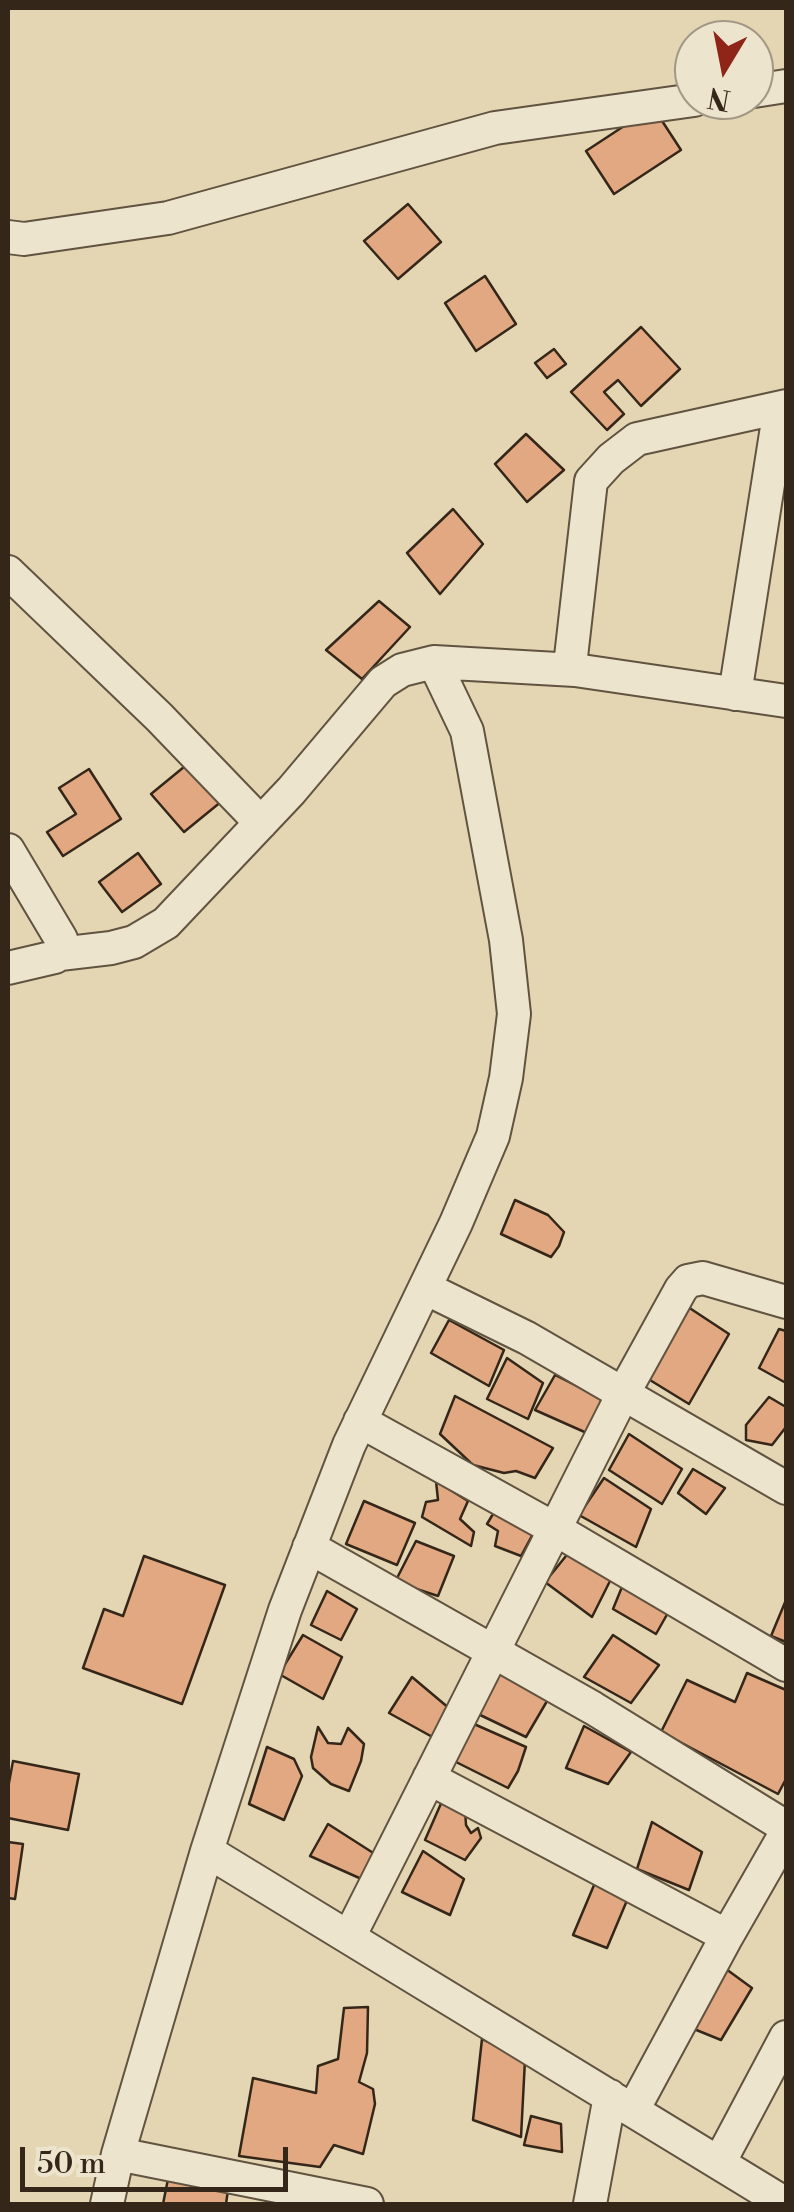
<!DOCTYPE html>
<html>
<head>
<meta charset="utf-8">
<style>
  body { margin:0 }
  #map { position:relative; width:794px; height:2212px; overflow:hidden; background:#e4d6b3; font-family:"Libre Bodoni",serif }
  canvas { display:block }
  .frame { position:absolute; inset:0; border:10px solid #342719; pointer-events:none }
  .north { position:absolute; left:674px; top:20px; width:100px; height:100px; box-sizing:border-box; background:#ede4ce; border:2px solid #a39886; border-radius:50%; rotate:190deg; font-size:28px; font-weight:700; line-height:40px; text-align:center; color:#342719 }
  .north::after { content:''; display:block; margin:auto; width:35px; height:45px; background:#8f2418; clip-path:polygon(50% 0,100% 100%,50% 72%,0 100%) }
  .scale { position:absolute; left:20px; top:2147px; width:268px; height:45px; box-sizing:border-box; border:5px solid #342719; border-top:0; padding-left:12px; font-size:30px; line-height:35px; white-space:nowrap; color:#342719; -webkit-text-stroke:8px #ede4ce; paint-order:stroke }
</style>
</head>
<body>
<div id="map">
<canvas width="794" height="2212"></canvas>
<div class="frame"></div>
<div class="north">N</div>
<div class="scale">50 m</div>
</div>
<script>
const g = document.querySelector('canvas').getContext('2d');
g.lineJoin = 'round';
function fill(path, color) { g.fillStyle = color; g.fill(path, 'evenodd'); }
function trace(path, color, width, dash) { g.strokeStyle = color; g.lineWidth = width; g.lineCap = dash ? 'butt' : 'round'; g.setLineDash(dash || []); g.stroke(path); }
const building = new Path2D(`
  M653,107L681,150L614,194L586,151Z
  M408,204L441,242L398,279L364,241Z
  M485,276L516,324L476,351L445,303Z
  M641,327L680,369L641,406L618,380L604,392L624,414L607,430L571,392Z
  M554,349L566,364L547,378L535,363Z
  M526,434L564,470L527,502L495,464Z
  M453,509L483,544L440,594L407,553Z
  M379,601L410,627L362,679L326,650Z
  M190,762L222,801L184,832L151,794Z
  M89,769L121,819L63,856L47,832L76,814L59,788Z
  M138,853L161,884L122,912L99,882Z
  M515,1200L548,1215L564,1232L559,1246L551,1257L501,1234Z
  M685,1305L729,1334L689,1404L645,1377Z
  M449,1320L504,1350L489,1386L431,1353Z
  M779,1329L786,1331V1383L759,1368Z
  M507,1358L543,1383L528,1419L487,1399Z
  M555,1375L605,1400L589,1434L535,1410Z
  M455,1396L553,1448L535,1478L516,1471L504,1473L473,1465L440,1434Z
  M769,1397L786,1407V1427L772,1445L746,1440V1425Z
  M629,1434L682,1469L662,1504L609,1470Z
  M693,1469L725,1488L706,1514L678,1493Z
  M604,1478L651,1509L636,1547L579,1515Z
  M436,1481L468,1501L460,1519L474,1532L471,1546L422,1517L426,1502L438,1500Z
  M364,1501L415,1523L397,1565L346,1544Z
  M496,1509L534,1532L521,1556L495,1546L498,1531L487,1524Z
  M416,1541L454,1556L438,1596L395,1582Z
  M570,1551L614,1573L592,1617L545,1582Z
  M144,1556L225,1585L182,1704L83,1668L104,1609L123,1616Z
  M624,1582L669,1611L656,1634L613,1609Z
  M327,1591L357,1609L341,1640L311,1625Z
  M786,1600V1642L771,1636Z
  M303,1635L342,1657L323,1699L279,1674Z
  M613,1635L659,1665L631,1703L584,1677Z
  M500,1668L550,1696L526,1737L476,1713Z
  M747,1673L786,1690V1779L778,1794L661,1732L687,1680L735,1702Z
  M412,1677L450,1709L436,1739L389,1713Z
  M474,1724L526,1747L518,1771L508,1788L454,1761Z
  M584,1726L631,1752L608,1784L566,1768Z
  M318,1727L328,1743L341,1744L348,1728L364,1744L361,1761L349,1791L331,1784L313,1768L311,1757Z
  M267,1747L294,1759L302,1776L284,1820L249,1804Z
  M13,1761L79,1774L68,1830L8,1818V1788Z
  M443,1799L465,1809L466,1825L471,1833L478,1828L481,1838L465,1860L425,1840Z
  M652,1822L702,1852L689,1890L637,1869Z
  M328,1824L378,1856L366,1881L310,1856Z
  M8,1842L23,1844L15,1899L8,1898Z
  M423,1851L464,1879L450,1915L402,1892Z
  M597,1878L628,1898L607,1948L573,1935Z
  M726,1969L752,1988L721,2040L689,2027Z
  M368,2007L367,2053L359,2082L373,2089L375,2104L363,2154L334,2145L320,2167L239,2156L253,2078L316,2093L318,2066L338,2059L344,2008Z
  M482,2039L525,2060L521,2137L473,2120Z
  M531,2116L561,2124L562,2152L524,2145Z
  M168,2179L228,2190L226,2204H163Z`);
fill(building, '#e2a881');
trace(building, '#342719', 2.5);
const minor = new Path2D(`
  M754,91L786,86
  M8,237L24,239L168,218L495,128L694,100
  M786,406L637,439L611,459L591,481L571,657L575,670L786,701
  M8,572L159,717L261,823
  M735,694L780,408
  M8,850L61,939C62,947 63,952 55,957L8,968
  M60,954L111,948L134,942L166,923L291,791L383,682L402,670L434,662L575,670
  M425,1288L527,1338L786,1488
  M360,1421L555,1529L786,1665
  M309,1547L593,1708L786,1827
  M429,1778L727,1936
  M207,1851L786,2204
  M349,1937L623,1394L681,1289L688,1281L703,1278L786,1302
  M633,2110L727,1936L786,1833
  M118,2154L367,2204
  M719,2163L786,2037
  M107,2204L118,2154L207,1851L285,1610L349,1445L456,1223L493,1136L506,1078L514,1014L506,940L467,731L434,662
  M590,2204L610,2096`);
trace(minor, '#605340', 36);
trace(minor, '#ede4ce', 32);
</script>
</body>
</html>
